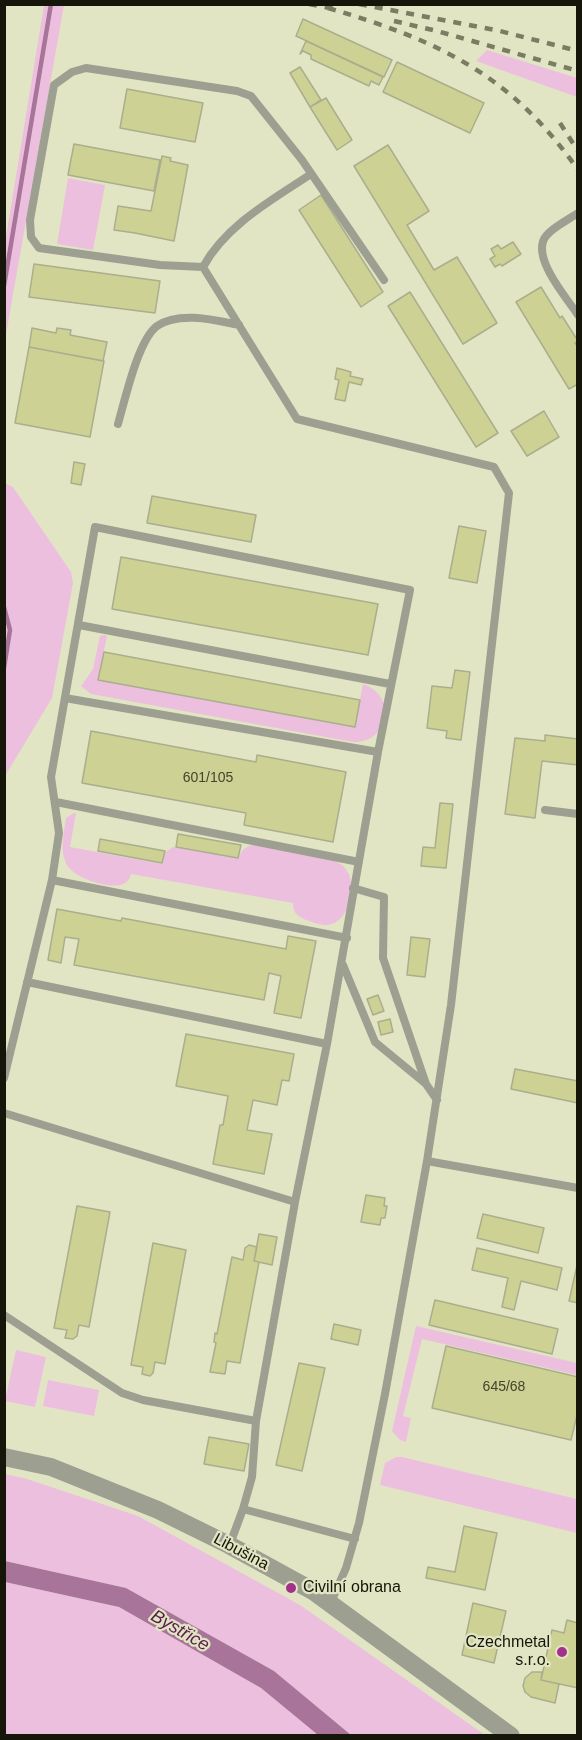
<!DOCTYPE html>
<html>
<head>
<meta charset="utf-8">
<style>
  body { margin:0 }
  #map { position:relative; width:582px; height:1740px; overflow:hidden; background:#e2e5c3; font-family:Arial,sans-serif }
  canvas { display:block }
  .frame { position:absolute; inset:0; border:6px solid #151609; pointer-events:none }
</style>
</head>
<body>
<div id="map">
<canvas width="582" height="1740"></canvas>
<div class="frame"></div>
</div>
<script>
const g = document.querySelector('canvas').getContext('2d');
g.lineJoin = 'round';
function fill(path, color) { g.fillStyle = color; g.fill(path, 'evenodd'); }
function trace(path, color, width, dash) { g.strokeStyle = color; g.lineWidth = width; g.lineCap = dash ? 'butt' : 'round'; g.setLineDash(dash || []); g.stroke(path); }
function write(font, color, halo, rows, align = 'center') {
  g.font = font + ' Arial,sans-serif'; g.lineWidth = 4.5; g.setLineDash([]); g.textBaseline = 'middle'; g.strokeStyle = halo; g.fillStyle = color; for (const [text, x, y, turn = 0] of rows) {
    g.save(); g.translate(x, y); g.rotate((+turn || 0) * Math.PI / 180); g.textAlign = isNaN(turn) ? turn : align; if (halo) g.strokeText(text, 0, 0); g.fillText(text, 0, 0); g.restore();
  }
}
fill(new Path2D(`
  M44,5H64L5,340V243Z
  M487,50L577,78V97L476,61Z
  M68,178L105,185L93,250L57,244Z
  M5,483L13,487L71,572L73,583L52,698L5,776Z
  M104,635L107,636L98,679L355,726L363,684C398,696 390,743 353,742L91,694L81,686L93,669L100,636Z
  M74,813H76L70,847L162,864L166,852L173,847L238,858C242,850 245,846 254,845L333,860C339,863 344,865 347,871C358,887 349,922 328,925C320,926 313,922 306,920C297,916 293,913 293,903L131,874C130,878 128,882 123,884C110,890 74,878 67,865C59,851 64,833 66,818Z
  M416,1326L577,1363V1375L422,1339L403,1416L411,1418L406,1442L400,1440L392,1431Z
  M16,1350L46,1357L35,1407L5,1401Z
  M48,1380L99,1390L94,1416L43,1406Z
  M396,1457H402L577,1499V1533L380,1485L385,1463Z
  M4,1474L24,1478L138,1516L300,1605L485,1735H351L274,1671L126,1588L5,1561Z
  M5,1582L119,1607L261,1688L318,1735L5,1736Z`), '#ecbfde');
fill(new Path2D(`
  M5,1561L126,1588L274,1671L351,1735H318L261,1688L119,1607L5,1582Z`), '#a87499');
trace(new Path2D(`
  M4,286L51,4
  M4,607L10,630L4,668`), '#a87499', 4.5);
const building = new Path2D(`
  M303,19L392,60L384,77L296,36Z
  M306,41L383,77L379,85L371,81L369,86L311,59V55L303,51L300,54Z
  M397,62L484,103L470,133L383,92Z
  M300,67L321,100L310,107L290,73Z
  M127,89L203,103L195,142L120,128Z
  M326,98L352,140L337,150L310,107Z
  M74,144L160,160L154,191L68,175Z
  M388,145L429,211L407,225L434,270L457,257L497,323L463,344L354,166Z
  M162,156L171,158L170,161L188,165L174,241L135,233L114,230L118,206L151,211Z
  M321,195L383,292L361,307L299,210Z
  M513,242L521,254L502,266L500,264L495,267L490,259L495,256L491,249L498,245L501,249Z
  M34,264L160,281L155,313L29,297Z
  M541,287L560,318L562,316L578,341L575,343L578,347V384L569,389L516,302Z
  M410,292L498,433L476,447L388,306Z
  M32,328L56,333L57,328L71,330L70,335L107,342L103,361L29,347Z
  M29,347L104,361L90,437L15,423Z
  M337,368L351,372L350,376L363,379L361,385L349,382L345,401L335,399L339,380L335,379Z
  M544,411L559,437L527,456L511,431Z
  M74,462L85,464L81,485L71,483Z
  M152,496L256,515L251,542L147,523Z
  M459,526L486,531L477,583L449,578Z
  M121,557L378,604L368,655L112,609Z
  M104,652L360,700L355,727L98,680Z
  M455,670L470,672L461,740L446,738L447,731L427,728L432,686L452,688Z
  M91,731L256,762L257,755L346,772L333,842L244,825L246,813L82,783Z
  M545,735L578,739V765L542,761L535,818L505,814L515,738L545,741Z
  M440,803L453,804L446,868L421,866L423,847L435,848Z
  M178,834L241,845L238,858L176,847Z
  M100,839L165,851L162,863L98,851Z
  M57,909L121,921L122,918L286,949L288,936L316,941L301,1018L274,1013L281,976L269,973L264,1000L74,965L79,939L65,937L61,963L48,960Z
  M411,937L430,939L425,977L407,975Z
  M378,995L384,1011L373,1015L367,999Z
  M390,1019L393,1032L381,1035L378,1022Z
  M186,1034L294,1054L289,1081L282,1080L277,1105L253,1100L247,1130L272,1134L264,1174L213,1164L220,1125H223L228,1096L176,1086Z
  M515,1069L578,1081V1103L511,1089Z
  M366,1195L385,1198L384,1206H387L385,1218H381L380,1225L361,1222Z
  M77,1206L110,1212L89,1327L79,1325L77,1336L73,1339L65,1338L67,1330L54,1328Z
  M483,1214L544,1228L538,1253L477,1238Z
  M259,1234L277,1237L272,1265L254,1261Z
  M153,1243L186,1250L165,1364L155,1362L153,1373L150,1376L142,1374L143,1367L131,1365Z
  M249,1245L257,1247L254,1261L259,1262L240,1363L227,1361L225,1374L210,1372L216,1343L214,1342L215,1333L217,1334L232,1257L243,1260L245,1248Z
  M477,1248L562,1268L557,1290L521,1281L514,1310L502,1307L508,1278L472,1270Z
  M578,1261V1303L569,1301Z
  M435,1300L558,1329L552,1354L429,1325Z
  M334,1324L361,1330L358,1345L331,1339Z
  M446,1346L578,1377V1411L571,1440L432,1408Z
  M299,1363L325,1368L302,1471L276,1465Z
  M209,1437L249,1444L244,1471L204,1464Z
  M464,1526L497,1533L485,1590L426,1578L428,1567L455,1572Z
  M473,1603L506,1611L494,1663L462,1655Z
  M567,1620L578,1623V1688L541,1680L552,1630L564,1633Z
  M532,1672H542L541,1680L559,1684L555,1703L531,1697L525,1692L523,1686L525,1678Z`);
fill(building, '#cdd294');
trace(building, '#aaae8d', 1.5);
trace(new Path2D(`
  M578,213C568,220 553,227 546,236C530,256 566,297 578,315
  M203,267L297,419L494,467L509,493L451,1005L427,1161L385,1394L359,1523L346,1568L331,1602
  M203,267L160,265L39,248L31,237L30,220L54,85L72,72L86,68L237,91L251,96L302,160L384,280
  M203,267C226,225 272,200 311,174
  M118,424C125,400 138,340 157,326C179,311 215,320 239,325
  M79,625L390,684
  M65,698L378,752
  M56,802L359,862
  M545,810L578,814
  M52,880L347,938
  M353,888L384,897L383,958L426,1084L437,1100
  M343,965L375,1042L426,1084
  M27,982L327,1044
  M4,1078L52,880L59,833L51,777L95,527L410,590L378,752L327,1044L295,1202L256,1421L252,1477L243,1509L230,1544
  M4,1113L295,1202
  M427,1161L578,1188
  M4,1315L122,1393L143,1400L256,1421
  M243,1509L355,1539`), '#9d9f91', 8);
trace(new Path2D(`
  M4,1457L51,1467L158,1510L229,1545L313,1591L511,1736`), '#9d9f91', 18);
trace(new Path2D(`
  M309,4L335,9
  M359,4L500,31L578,51
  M328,8C437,40 511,74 578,170
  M394,21L437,31L578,71
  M560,123L578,151`), '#7a7c64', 4.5, [8, 8]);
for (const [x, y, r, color] of [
  [291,1588,6,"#a3308a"],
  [562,1652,6,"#a3308a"]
]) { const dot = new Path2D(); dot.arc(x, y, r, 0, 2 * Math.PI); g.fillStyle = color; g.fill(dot); trace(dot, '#e2e5c3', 2); }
write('14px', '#43452c', null, [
  ["601/105",208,778],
  ["645/68",504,1387]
]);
write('16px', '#151609', '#e2e5c3', [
  ["Libušina",241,1552,28]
]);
write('16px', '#151609', '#e2e5c3', [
  ["Civilní obrana",303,1588],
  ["Czechmetal",550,1643,"right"],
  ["s.r.o.",550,1661,"right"]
], 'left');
write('italic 18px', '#5c1c4e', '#e2e5c3', [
  ["Bystřice",180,1631,30]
]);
</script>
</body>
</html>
